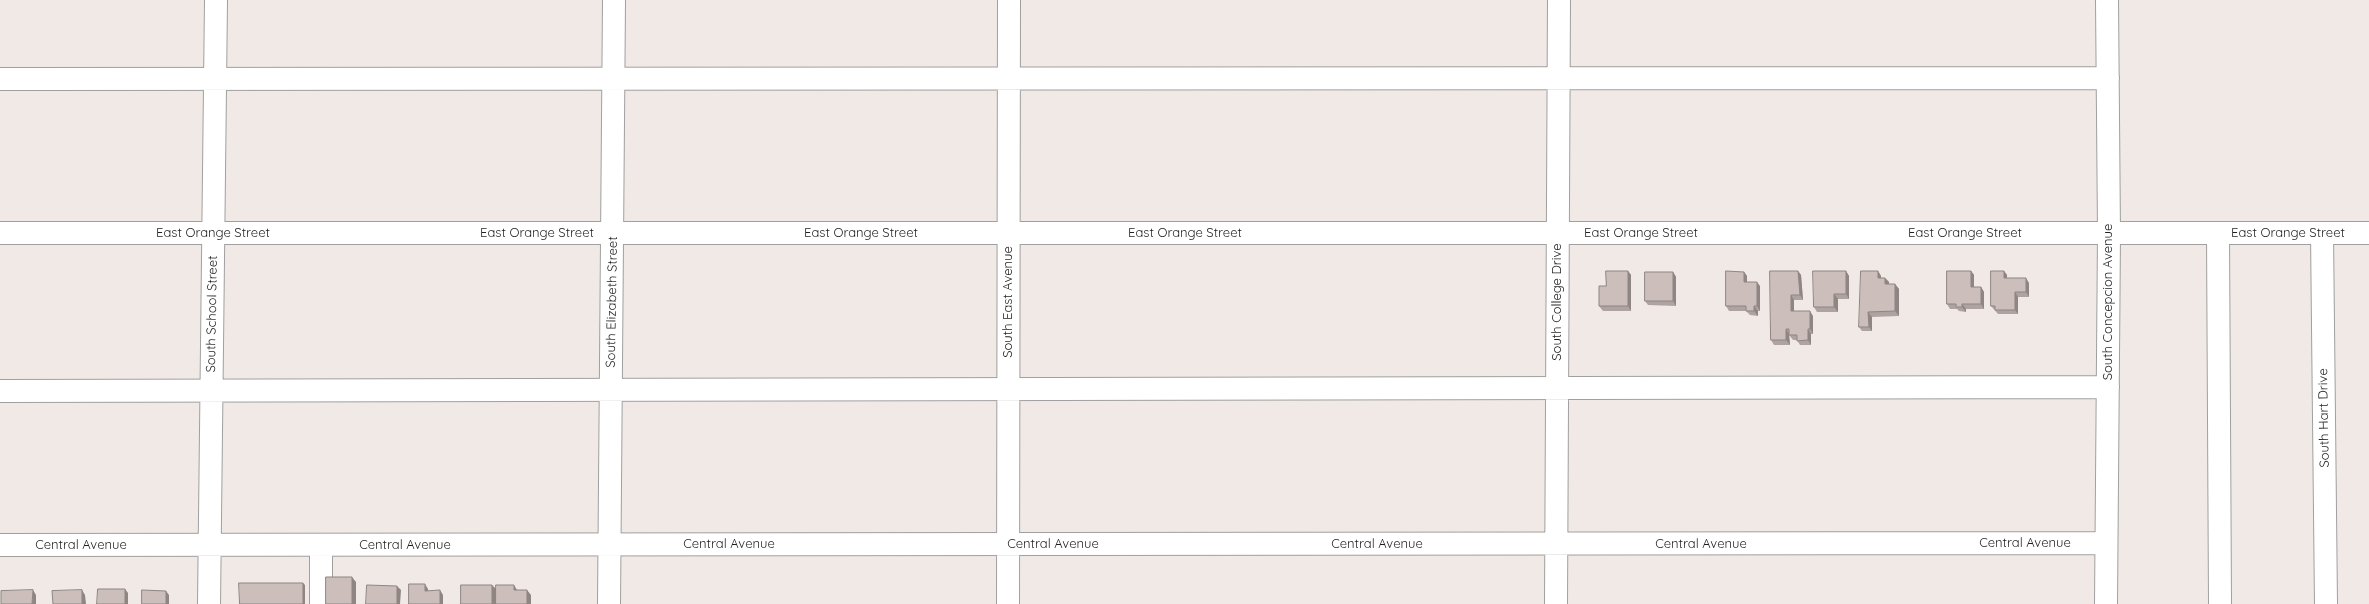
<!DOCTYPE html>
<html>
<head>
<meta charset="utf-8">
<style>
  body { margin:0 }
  canvas { display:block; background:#f0e9e5 }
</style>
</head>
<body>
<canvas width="2369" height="604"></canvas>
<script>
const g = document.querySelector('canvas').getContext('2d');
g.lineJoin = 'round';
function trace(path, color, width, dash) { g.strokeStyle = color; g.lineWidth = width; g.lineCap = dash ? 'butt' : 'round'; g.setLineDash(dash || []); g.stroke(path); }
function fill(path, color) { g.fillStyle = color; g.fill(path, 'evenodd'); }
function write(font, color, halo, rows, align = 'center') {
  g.font = font + ' Quicksand,sans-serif'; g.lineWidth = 3.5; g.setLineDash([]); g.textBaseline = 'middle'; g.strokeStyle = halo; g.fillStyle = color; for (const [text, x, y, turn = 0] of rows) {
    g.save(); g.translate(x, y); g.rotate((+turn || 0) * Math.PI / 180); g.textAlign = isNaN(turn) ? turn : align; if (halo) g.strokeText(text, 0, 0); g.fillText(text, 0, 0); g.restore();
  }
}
const minor = new Path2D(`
  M0,79L2108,78
  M0,233H2369
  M2218,233L2220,604
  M2322,233L2326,604
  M0,391L2108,387
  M0,545L2106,543
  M209,604L216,0
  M321,604V545
  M609,604L614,0
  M1008,604L1009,0
  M1556,604L1559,0
  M2106,604L2109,233L2107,0`);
trace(minor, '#a0a0a0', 24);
trace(minor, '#fff', 22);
fill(new Path2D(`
  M1628,271L1631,275V311H1603L1599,306L1606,286Z
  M1798,271L1801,275L1803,300H1794V311L1813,316V334H1811V345H1800L1797,340H1793L1789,335L1790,345H1774L1771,340Z
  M1846,271L1849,276V299H1838V312H1817L1814,307Z
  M1878,271L1881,276V278H1885L1889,282V284H1895L1899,289V316L1872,317V331H1862L1859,327Z
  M1971,271L1974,275V287H1981L1984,292V309H1966V312L1959,311L1957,309H1950L1947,304Z
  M2004,271L2007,275V278L2029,283V297H2018V314H1998L1991,306Z
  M1673,272L1676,277V306L1648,305L1645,301Z
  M1744,272L1747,276V282L1760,286V311H1758V316L1750,315L1746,311H1729L1726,306Z`), '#afa3a1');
fill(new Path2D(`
  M1628,271L1631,275V311L1628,306Z
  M1798,271L1801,275L1803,300L1800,295Z
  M1846,271L1849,276V299L1846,294Z
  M1878,271L1881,276V282L1878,278Z
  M1971,271L1974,275V292L1971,287Z
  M2004,271L2007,275V283L2004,278Z
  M1673,272L1676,277V306L1673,301Z
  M1744,272L1747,276V286L1744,282Z
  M1885,278L1889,282V289L1885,284Z
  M2026,278L2029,283V297L2026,292Z
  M1757,282L1760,286V311L1757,306Z
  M1895,284L1899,289V316L1895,311Z
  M1981,287L1984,292V309L1981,304Z
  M2015,292L2018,297V314L2015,310Z
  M1834,294L1838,299V312L1834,307Z
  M1791,295L1794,300V316L1791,311Z
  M1962,304L1966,309V312L1962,307Z
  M1754,306L1758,311V316L1754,311Z
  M1810,311L1813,316V334L1810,329Z
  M1868,312L1872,317V331L1869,327Z
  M1786,329L1789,334L1790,345L1786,340Z
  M1808,329L1811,334V345L1808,340Z
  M352,577L356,582V604H352Z
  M303,583L305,585V604H303Z
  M425,584L428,589V595L425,591Z
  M492,585L496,589V604H492Z
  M514,585L517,590H514Z
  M397,586L401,590L400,604H397Z
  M125,589L128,593V604H125Z
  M33,590L36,595V604H32Z
  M82,590L85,595L86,604H82Z
  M440,590L443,595V604H440Z
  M527,590L531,595V604H527Z
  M166,591L169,595V604H166Z`), '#8f8583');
const building = new Path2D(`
  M1606,271H1628V306H1599V286H1606Z
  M1726,271L1744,272V282H1757V306H1754V311H1746V306H1726Z
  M1770,271H1798L1800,295H1791V311H1810V329H1808V340L1797,341V335H1789V329H1786V340H1771Z
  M1813,271H1846V294H1834V307H1814Z
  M1861,271H1878V278H1885V284H1895V311L1868,312L1869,327H1859Z
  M1947,271H1971V287H1981V304H1962V307H1956V304H1947Z
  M1991,271H2004V278H2026V292H2015V310H1995V306H1991Z
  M1645,272H1673V301H1645Z
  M326,577H352V604H326Z
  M239,583H303V604H240Z
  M409,584H425V591L440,590V604H409Z
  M367,585L397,586V604H366Z
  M461,585H492V604H461Z
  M496,585H514V590H527V604H496Z
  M98,589H125V604H97Z
  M33,590L32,604H1V591Z
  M82,590V604H53L52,591Z
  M142,590L166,591V604H142Z`);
fill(building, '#ccbebb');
trace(building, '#8f8583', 1);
write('13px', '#1f1f1f', '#fff', [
  ["East Orange Street",213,233],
  ["East Orange Street",537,233],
  ["East Orange Street",861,233],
  ["East Orange Street",1185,233],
  ["East Orange Street",1641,233],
  ["East Orange Street",1965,233],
  ["East Orange Street",2288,233],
  ["South Elizabeth Street",612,302,-89],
  ["South East Avenue",1008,302,-90],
  ["South College Drive",1557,302,-90],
  ["South Concepcion Avenue",2108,302,-90],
  ["South School Street",212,314,-89],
  ["South Hart Drive",2324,418,-91],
  ["Central Avenue",2025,543],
  ["Central Avenue",729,544],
  ["Central Avenue",1053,544],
  ["Central Avenue",1377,544],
  ["Central Avenue",1701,544],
  ["Central Avenue",81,545],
  ["Central Avenue",405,545]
]);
</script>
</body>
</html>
